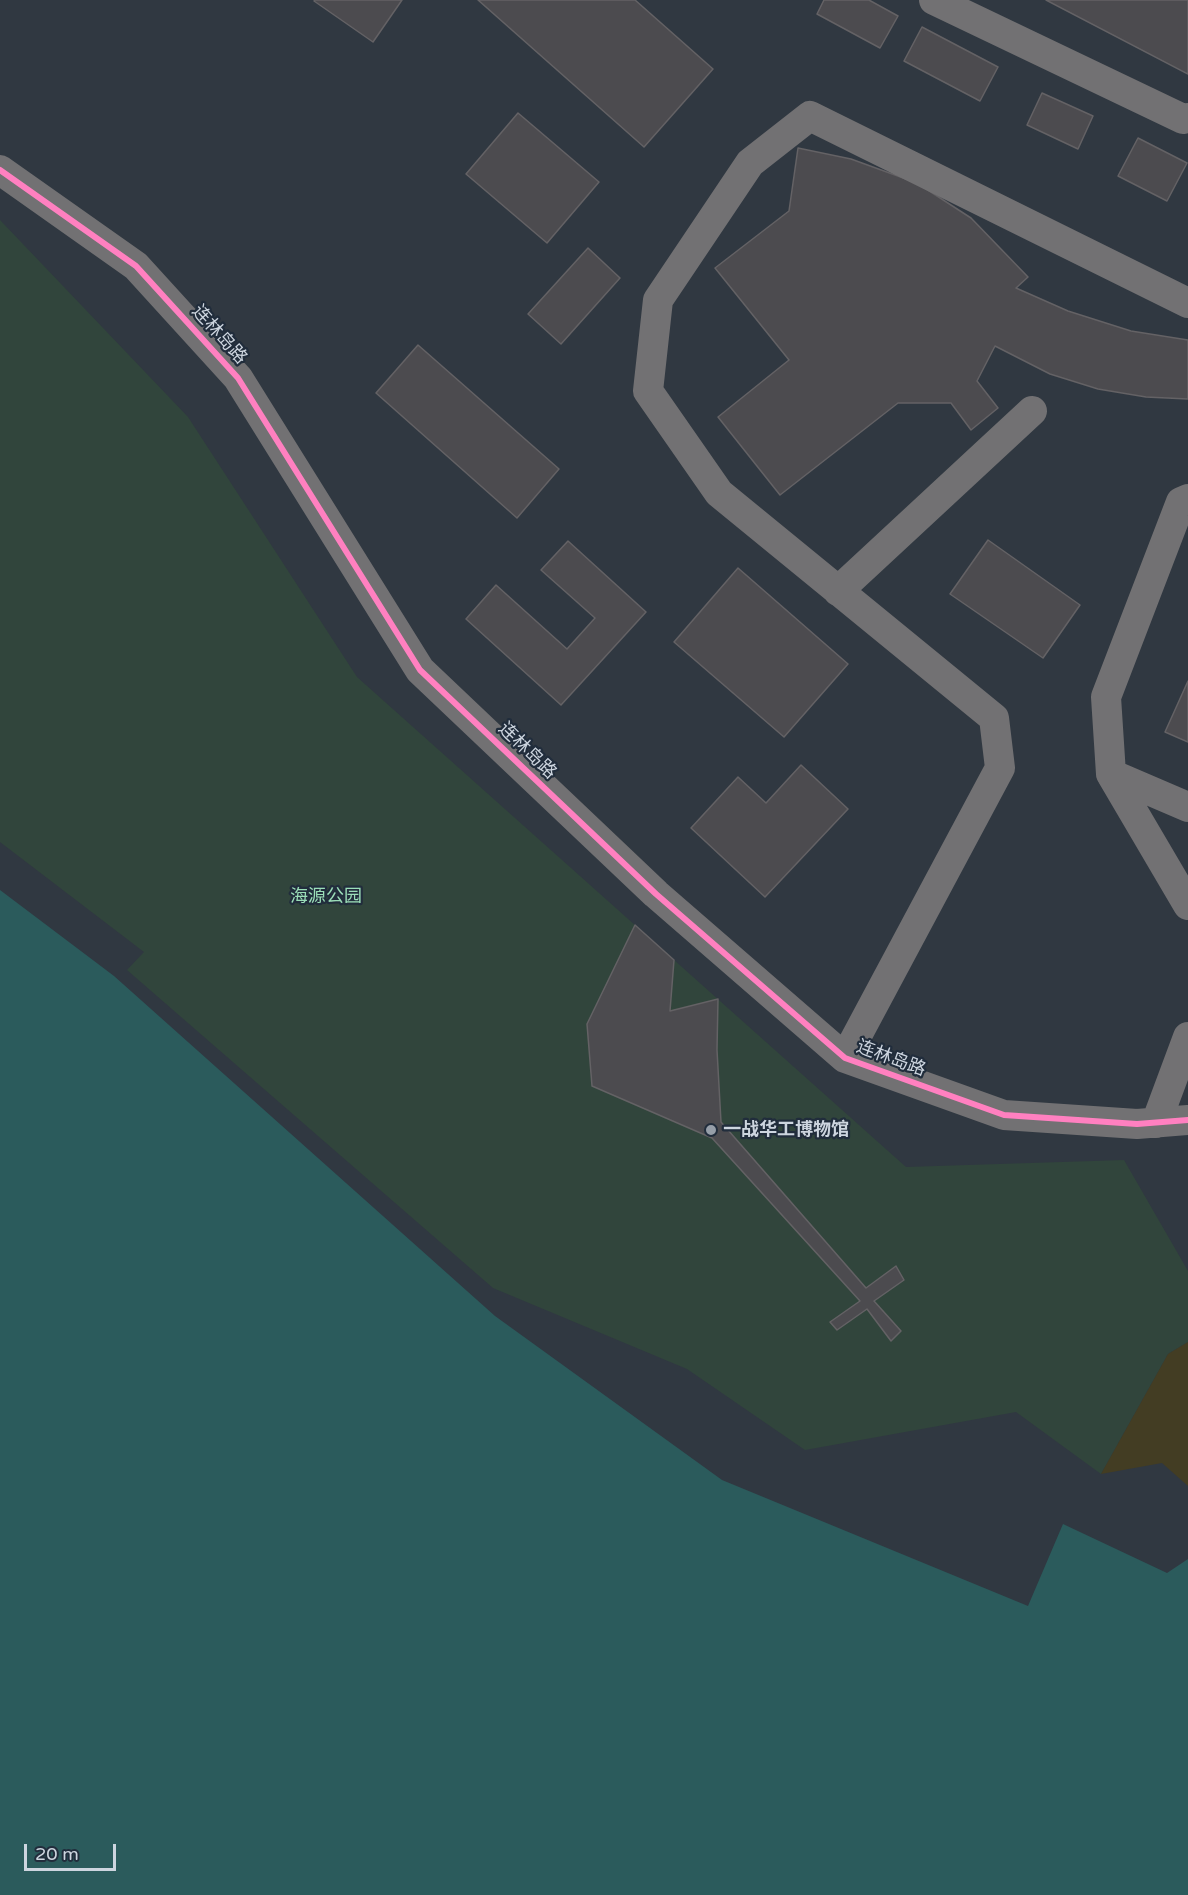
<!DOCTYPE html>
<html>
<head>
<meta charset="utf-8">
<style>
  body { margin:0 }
  #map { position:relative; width:1188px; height:1895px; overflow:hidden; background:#303841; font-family:"Varela Round",sans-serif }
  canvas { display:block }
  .scale { position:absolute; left:24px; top:1844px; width:92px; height:27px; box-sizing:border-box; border:3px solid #cdd5df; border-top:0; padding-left:8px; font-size:18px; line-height:21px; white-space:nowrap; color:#cdd5df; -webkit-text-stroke:4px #212d3c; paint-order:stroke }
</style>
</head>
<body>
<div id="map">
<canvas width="1188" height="1895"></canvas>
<div class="scale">20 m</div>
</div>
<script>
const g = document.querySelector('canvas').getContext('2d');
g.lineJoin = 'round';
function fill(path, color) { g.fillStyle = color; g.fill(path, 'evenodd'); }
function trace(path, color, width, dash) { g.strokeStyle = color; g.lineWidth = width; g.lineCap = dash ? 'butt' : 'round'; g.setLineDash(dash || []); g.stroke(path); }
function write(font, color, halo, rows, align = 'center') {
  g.font = font + ' "Varela Round","Noto Sans SC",sans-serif'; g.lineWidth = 4.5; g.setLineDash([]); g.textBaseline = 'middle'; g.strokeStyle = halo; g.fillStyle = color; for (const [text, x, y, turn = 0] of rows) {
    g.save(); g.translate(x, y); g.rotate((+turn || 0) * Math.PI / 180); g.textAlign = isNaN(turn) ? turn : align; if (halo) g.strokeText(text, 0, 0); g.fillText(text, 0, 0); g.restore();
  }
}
fill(new Path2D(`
  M0,220L188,417L357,677L906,1167L1124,1160L1188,1271V1342L1168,1354L1101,1474L1016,1412L805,1450L687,1369L493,1288L127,970L144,952L0,842Z`), '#31453c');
fill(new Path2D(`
  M1188,1342V1486L1162,1463L1101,1474L1168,1354Z`), '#433d23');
fill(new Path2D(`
  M0,890L114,976L495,1316L722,1480L1028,1606L1063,1524L1167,1573L1188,1559V1895H0Z`), '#2b5b5c');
const building = new Path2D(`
  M315,0H402L373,42L314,1Z
  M478,0H635L713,69L644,147Z
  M824,0H869L898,16L880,48L817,14Z
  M1046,0H1188V74Z
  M922,27L998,67L980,101L904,61Z
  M1042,93L1093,116L1078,149L1027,125Z
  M518,113L599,182L547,243L466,174Z
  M1138,138L1187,163L1167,201L1118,176Z
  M798,148L851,159L917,183L971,218L1028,277L1016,288L1068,311L1131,331L1188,340V399L1146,397L1098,389L1050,374L995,346L977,381L998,408L971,430L951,403H898L780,495L718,417L789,360L715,268L789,211Z
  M588,248L620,278L561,344L528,314Z
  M418,345L559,469L517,518L376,393Z
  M988,540L1080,605L1043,658L950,594Z
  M568,541L646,612L561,705L466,619L496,585L567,649L595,618L541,570Z
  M738,568L848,664L784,737L674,642Z
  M1188,681V742L1165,732Z
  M801,765L848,809L765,897L691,828L738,777L766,803Z
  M635,925L674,960L670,1011L718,999L717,1050L721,1122L866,1288L896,1266L904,1280L874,1301L901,1331L891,1341L867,1309L837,1330L830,1322L860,1301L712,1138L592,1086L587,1024Z`);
fill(building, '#4c4b4f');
trace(building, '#646265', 1.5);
trace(new Path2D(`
  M934,0L1183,119L1188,118
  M0,170L136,266L238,378L420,670L656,894L845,1058L1004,1115L1137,1124L1188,1120
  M1188,499L1181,502L1106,697L1111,774L1188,905
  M838,591L1032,411
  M1111,774L1188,807
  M845,1058L1000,768L994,718L719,493L648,391L658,300L750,163L810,116L1188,303
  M1156,1123L1188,1037`), '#727173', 30);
trace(new Path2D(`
  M0,170L136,266L238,378L420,670L656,894L845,1058L1004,1115L1137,1124L1188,1120`), '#ff80c0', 6);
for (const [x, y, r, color] of [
  [711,1130,6,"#969ea8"]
]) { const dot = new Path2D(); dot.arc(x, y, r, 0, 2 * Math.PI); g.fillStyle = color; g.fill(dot); trace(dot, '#212d3c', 2); }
write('18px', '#cdd5df', '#212d3c', [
  ["连林岛路",219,335,48],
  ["连林岛路",527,751,44],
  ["连林岛路",891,1059,20]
]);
write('18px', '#9bdeb8', '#212d3c', [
  ["海源公园",326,897]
]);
write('bold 18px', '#cdd5df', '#212d3c', [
  ["一战华工博物馆",723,1130]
], 'left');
</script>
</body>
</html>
